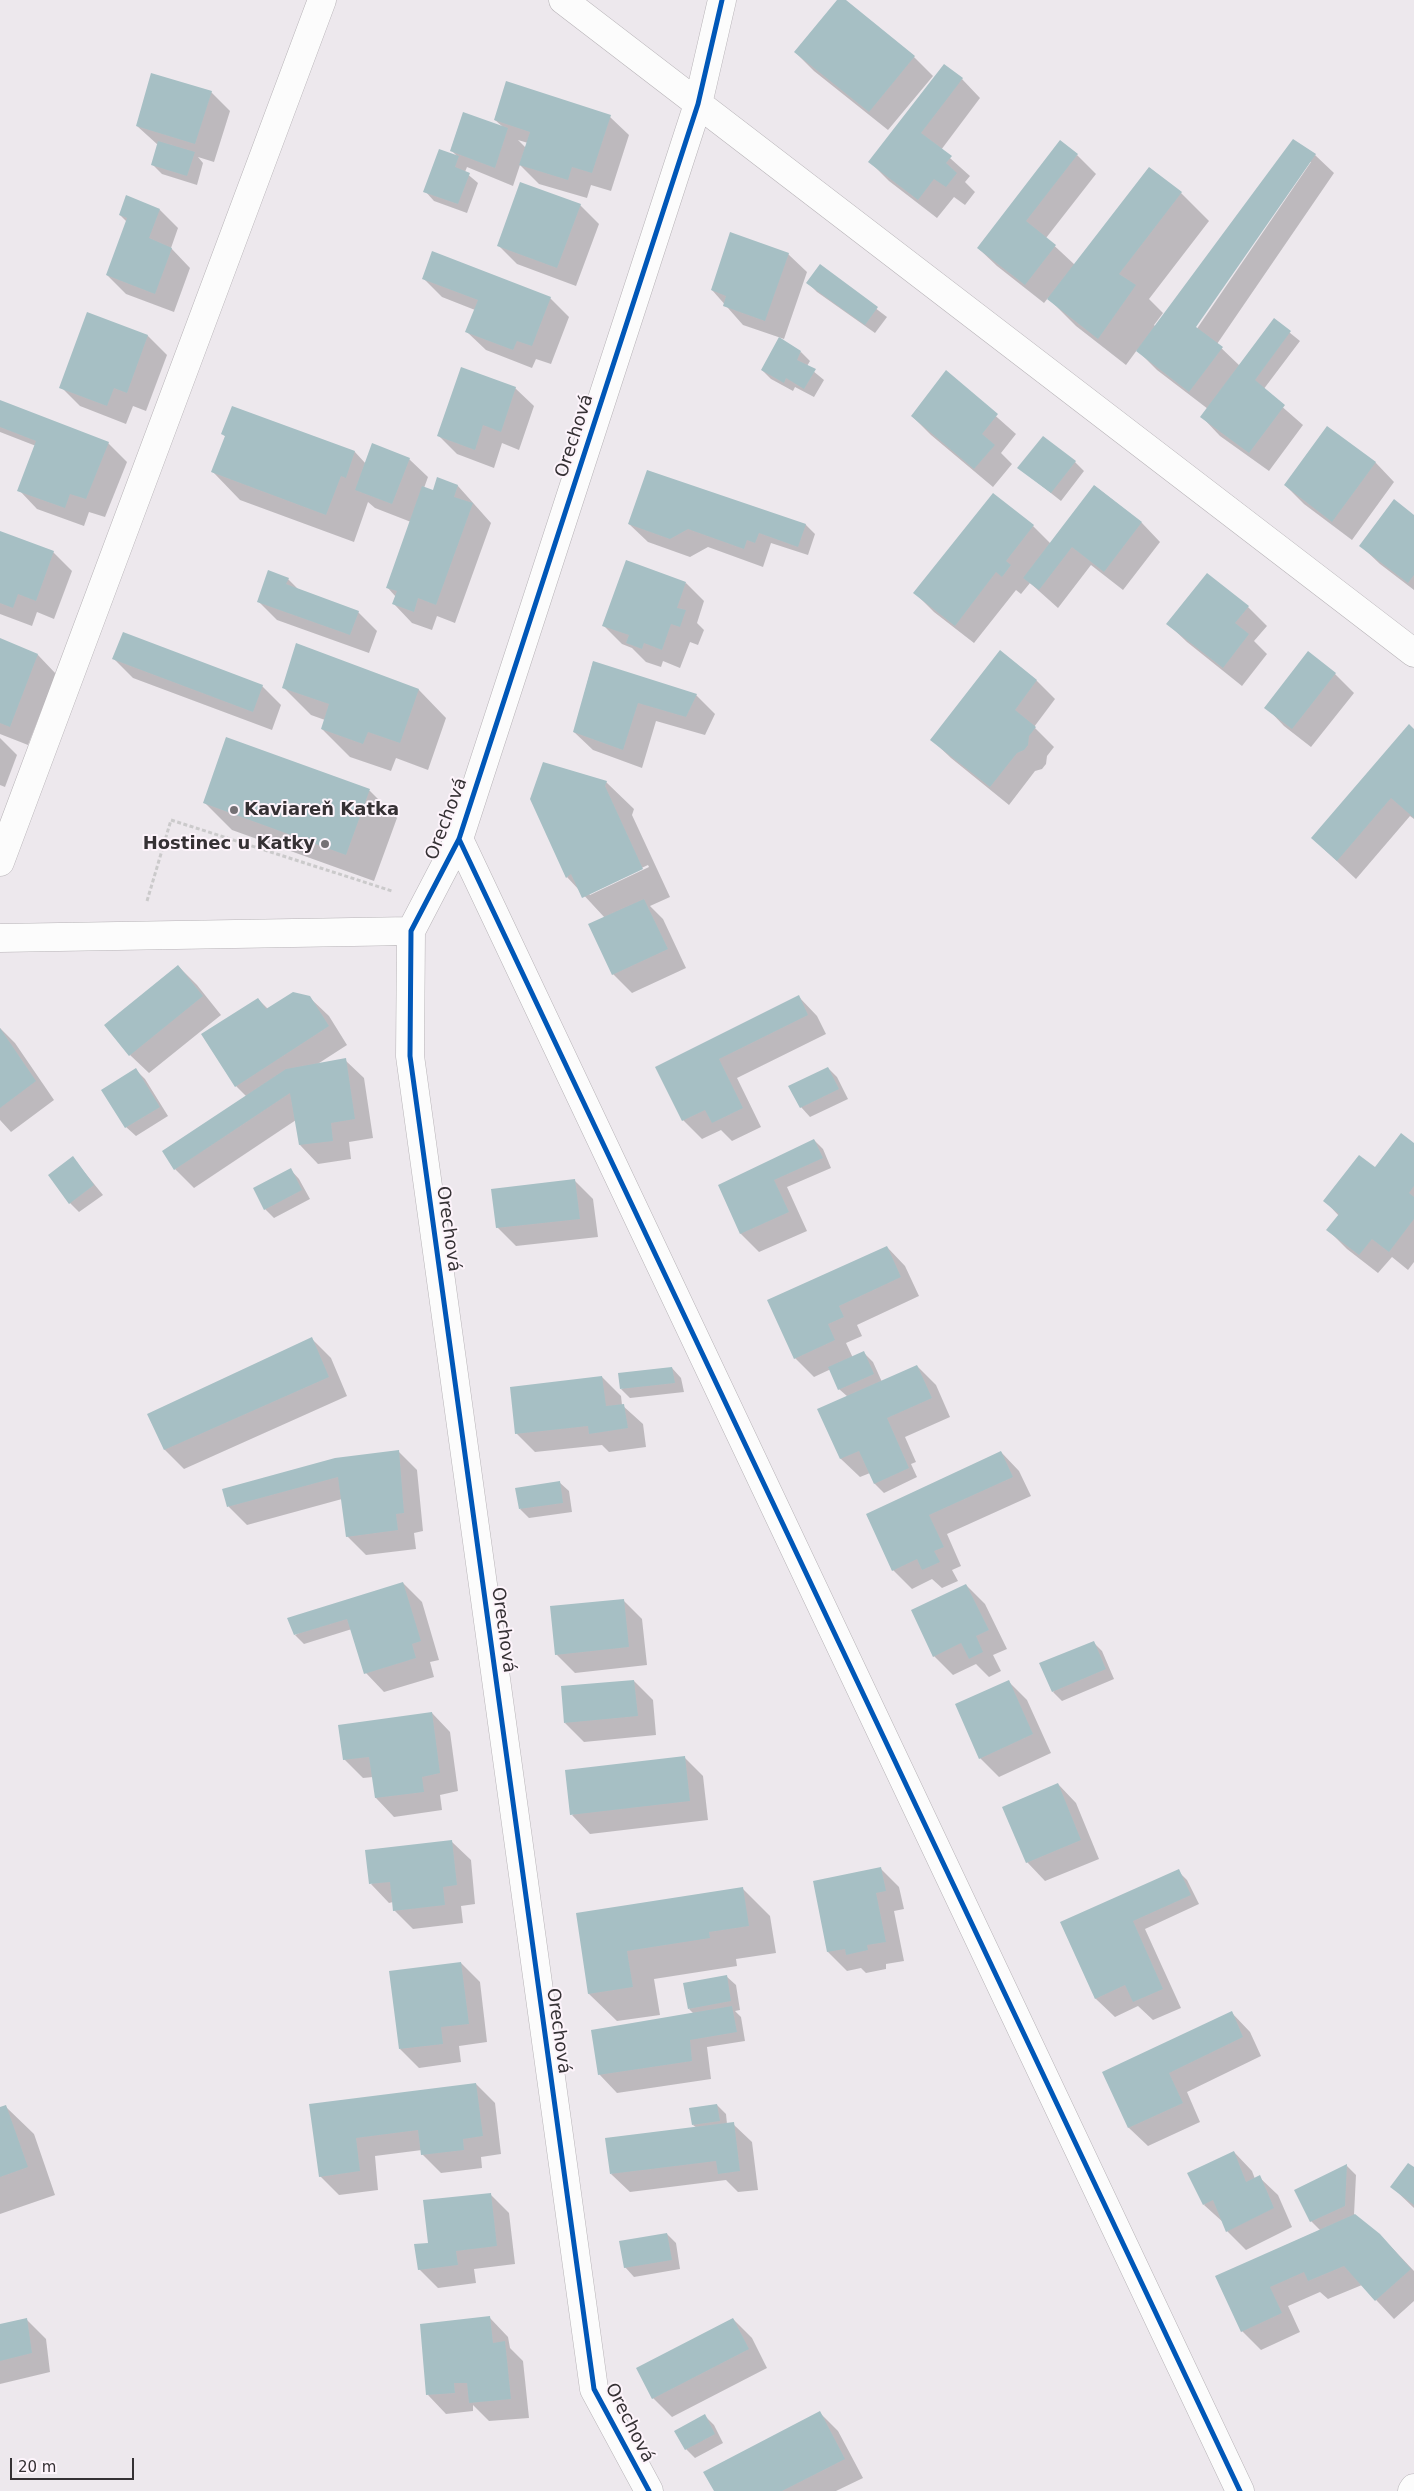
<!DOCTYPE html>
<html>
<head>
<meta charset="utf-8">
<style>
  body { margin:0 }
  #map { position:relative; width:1414px; height:2491px; overflow:hidden; background:#ede8ed; font-family:"DejaVu Sans",sans-serif }
  canvas { display:block }
  .scale { position:absolute; left:10px; top:2458px; width:124px; height:22px; box-sizing:border-box; border:2px solid #353134; border-top:0; padding-left:6px; font-size:15px; line-height:18px; white-space:nowrap; color:#353134; -webkit-text-stroke:4px #fdf4fb; paint-order:stroke }
</style>
</head>
<body>
<div id="map">
<canvas width="1414" height="2491"></canvas>
<div class="scale">20 m</div>
</div>
<script>
const g = document.querySelector('canvas').getContext('2d');
g.lineJoin = 'round';
function fill(path, color) { g.fillStyle = color; g.fill(path, 'evenodd'); }
function trace(path, color, width, dash) { g.strokeStyle = color; g.lineWidth = width; g.lineCap = dash ? 'butt' : 'round'; g.setLineDash(dash || []); g.stroke(path); }
function write(font, color, halo, rows, align = 'center') {
  g.font = font + ' "DejaVu Sans",sans-serif'; g.lineWidth = 4; g.setLineDash([]); g.textBaseline = 'middle'; g.strokeStyle = halo; g.fillStyle = color; for (const [text, x, y, turn = 0] of rows) {
    g.save(); g.translate(x, y); g.rotate((+turn || 0) * Math.PI / 180); g.textAlign = isNaN(turn) ? turn : align; if (halo) g.strokeText(text, 0, 0); g.fillText(text, 0, 0); g.restore();
  }
}
fill(new Path2D(`
  M838,0H844L914,57L933,76L888,130L814,71L795,52Z
  M962,79L980,98L941,150L970,176L965,182L975,192L965,205L954,197L937,218L889,181L870,162Z
  M211,92L230,111L214,162L198,157L203,163L197,185L162,174L152,164L158,145L137,126Z
  M610,117L629,135L611,191L591,185L587,198L539,184L520,165L513,186L467,167L465,172L478,183L467,213L434,201L425,191L458,157L452,151L503,127L495,120ZM518,140L528,143L526,148Z
  M1077,155L1096,174L1046,238L1075,265L1150,168L1181,193L1209,221L1149,299L1163,313L1154,325L1156,327L1315,155L1334,173L1217,344L1240,366L1274,320L1300,341L1263,390L1303,425L1269,471L1220,436L1202,417L1208,409L1157,370L1137,350L1126,365L1076,326L1048,298L1044,303L997,266L978,248ZM1309,161L1311,162L1194,333L1192,331Z
  M580,205L599,224L576,286L517,264L498,245Z
  M160,210L178,228L171,248L190,268L174,312L126,294L107,275L127,222L120,215Z
  M788,254L807,272L784,339L743,325L712,290Z
  M820,266L887,317L875,333L817,292L808,283Z
  M423,278L550,298L569,317L551,364L536,359L532,368L486,350L467,332L475,310L442,297Z
  M88,314L148,336L167,355L146,411L133,406L126,424L80,406L61,387Z
  M801,352L810,361L807,366L824,380L814,397L795,387L793,391L771,379L762,370Z
  M946,372L1016,434L1001,453L1012,464L993,487L931,435L912,416Z
  M515,388L534,406L519,450L502,443L494,468L457,454L438,435Z
  M0,401L108,443L127,462L105,517L89,512L84,526L37,509L19,490L36,446L0,432Z
  M233,407L355,452L366,464L409,459L428,477L424,488L434,492L438,479L458,486L491,523L455,623L437,616L432,630L412,623L394,604L396,597L387,587L411,522L375,508L368,502L354,542L240,500L213,472L226,437L223,434Z
  M1328,428L1376,463L1394,482L1352,540L1304,504L1285,485Z
  M1075,462L1084,471L1061,501L1019,468Z
  M648,472L806,525L815,534L808,555L771,543L763,567L708,547L690,557L648,542L629,524Z
  M1095,486L1142,523L1160,542L1123,590L1091,565L1058,608L1030,583L1021,594L1016,590L974,643L934,612L915,593L1033,526L1051,544Z
  M1414,516V590L1380,564L1361,546Z
  M0,533L53,552L72,571L54,619L37,612L32,626L0,614Z
  M1207,575L1248,607L1267,626L1254,641L1267,654L1242,686L1187,642L1168,624Z
  M288,579L300,591L358,612L377,631L369,653L277,620L258,601Z
  M686,583L704,601L697,623L704,630L698,645L690,642L680,668L663,661L661,667L646,662L632,648L622,644L604,626Z
  M0,640L38,655L56,674L28,745L0,734Z
  M297,644L419,690L446,718L428,770L396,758L391,771L350,757L322,729L325,720L311,715L283,687Z
  M1000,652L1037,681L1055,699L1034,727L1054,747L1047,756L1046,764L1042,769L1035,771L1009,805L951,758L932,740Z
  M1308,653L1335,674L1354,693L1311,747L1284,726L1266,707Z
  M114,659L262,686L281,705L272,730L133,678Z
  M593,662L696,695L715,714L705,735L656,721L642,768L593,750L574,732Z
  M1414,730V819L1410,816L1356,879L1312,838Z
  M0,738L17,755L5,787L0,785Z
  M227,739L370,791L397,818L374,881L232,830L204,802Z
  M606,782L634,809L632,815L670,897L650,906L663,919L686,968L632,993L613,974L605,918L567,877ZM648,865L649,867L590,895L588,893Z
  M178,966L197,985L221,1015L149,1073L130,1055Z
  M309,997L329,1016L347,1045L316,1065L345,1060L364,1078L373,1138L349,1142L351,1159L318,1164L300,1145L296,1120L194,1188L175,1169L247,1097L236,1086L258,999L268,1009Z
  M799,997L817,1016L826,1034L737,1078L761,1127L732,1141L721,1130L702,1139L683,1120L657,1067Z
  M0,1028L15,1043L54,1100L11,1132L0,1120Z
  M828,1068L837,1077L848,1099L810,1117L801,1107Z
  M136,1070L145,1079L168,1116L136,1136L126,1127L103,1090Z
  M814,1140L823,1149L831,1168L787,1187L807,1231L759,1252L741,1234L720,1186Z
  M1414,1145V1262L1408,1270L1392,1257L1378,1273L1347,1249L1328,1230L1339,1216L1325,1201Z
  M73,1158L103,1195L79,1212L70,1203Z
  M290,1169L299,1179L310,1199L274,1218L265,1209Z
  M575,1181L593,1199L598,1237L516,1246L497,1227Z
  M887,1247L905,1266L919,1296L857,1325L862,1336L846,1343L853,1358L864,1353L873,1362L882,1382L917,1366L936,1385L950,1417L905,1437L916,1462L911,1464L917,1477L884,1493L875,1484L870,1473L860,1477L841,1459L819,1410L848,1397L839,1389L831,1369L814,1377L795,1358Z
  M312,1339L331,1358L347,1396L184,1469L165,1450L149,1415Z
  M672,1368L681,1378L684,1392L630,1398L621,1389Z
  M602,1377L621,1396L622,1405L643,1424L646,1447L609,1452L602,1445L535,1452L516,1433Z
  M398,1451L417,1470L423,1531L414,1533L416,1549L366,1555L347,1536L342,1499L247,1525L229,1507L224,1490Z
  M1001,1452L1019,1471L1031,1496L947,1534L961,1566L952,1570L958,1581L942,1588L932,1579L912,1589L893,1570L867,1515Z
  M559,1482L569,1491L572,1512L529,1518L520,1509Z
  M403,1583L422,1602L439,1660L430,1662L434,1677L384,1692L366,1673L352,1629L304,1644L295,1635Z
  M966,1585L985,1604L1007,1649L993,1655L1001,1671L989,1677L976,1664L953,1675L934,1656Z
  M623,1600L642,1619L647,1665L575,1673L556,1654Z
  M1093,1642L1102,1651L1114,1679L1062,1701L1053,1692Z
  M634,1681L653,1700L656,1735L584,1742L565,1723Z
  M1008,1681L1027,1700L1051,1753L999,1777L980,1758Z
  M432,1713L450,1732L458,1791L440,1795L442,1810L394,1817L376,1798L373,1777L363,1778L344,1759Z
  M684,1757L703,1776L708,1820L590,1834L572,1815Z
  M1058,1784L1076,1803L1099,1859L1045,1881L1027,1862Z
  M452,1842L471,1860L475,1904L461,1906L463,1923L413,1929L394,1910L393,1902L389,1903L371,1884Z
  M881,1869L899,1887L904,1909L894,1911L904,1961L886,1964V1969L866,1973L861,1968L847,1971L828,1952L815,1882Z
  M1178,1871L1187,1880L1199,1904L1145,1929L1181,2008L1153,2020L1138,2006L1115,2017L1096,1999L1062,1923Z
  M743,1889L770,1916L776,1953L736,1959L737,1966L654,1979L660,2015L617,2021L589,1994L577,1914Z
  M461,1963L480,1982L487,2042L459,2046L461,2062L419,2068L400,2049Z
  M726,1976L736,1985L740,2010L735,2011L741,2017L745,2041L707,2047L711,2079L617,2093L599,2074L694,2014L689,2009Z
  M1232,2013L1250,2032L1261,2056L1187,2092L1200,2122L1148,2146L1129,2128L1104,2072Z
  M476,2084L495,2103L501,2154L481,2157L482,2168L441,2173L422,2154V2150L375,2156L378,2190L339,2195L320,2176L311,2105Z
  M717,2105L726,2114L727,2124H733L752,2142L758,2190L738,2192L726,2180L630,2192L611,2174L697,2128L693,2125Z
  M6,2107L34,2134L55,2195L0,2214V2109Z
  M1234,2152L1252,2171L1255,2179L1259,2177L1278,2195L1292,2227L1246,2250L1227,2231L1224,2223L1204,2205Z
  M1347,2166L1356,2175L1354,2215L1380,2235L1414,2271V2301L1394,2319L1362,2285L1328,2299L1320,2292L1288,2306L1300,2332L1261,2350L1242,2331L1217,2276L1320,2230L1311,2221Z
  M1414,2168V2208L1392,2187Z
  M490,2194L509,2213L515,2264L474,2269L476,2283L438,2288L419,2269L429,2244Z
  M667,2234L676,2243L680,2269L634,2277L625,2267Z
  M490,2318L508,2337L510,2348L523,2361L529,2418L489,2421L473,2405V2411L446,2414L428,2395Z
  M733,2319L752,2338L767,2368L672,2417L653,2398Z
  M27,2320L46,2339L50,2372L0,2384V2325Z
  M819,2412L838,2431L863,2478L836,2491H716Z
  M705,2416L714,2425L723,2443L695,2458L686,2449Z`), '#0003');
fill(new Path2D(`
  M837,0H846L915,56L869,112L794,52Z
  M944,64L963,78L921,133L952,156L946,163L957,173L946,187L934,179L918,200L868,162Z
  M151,73L212,91L195,144L136,126Z
  M506,81L611,115L592,173L572,167L568,180L519,165L530,132L494,120Z
  M463,112L508,128L495,168L450,151Z
  M1293,139L1316,154L1196,327L1223,347L1189,392L1136,351Z
  M1060,140L1078,154L1026,221L1056,245L1025,285L977,248Z
  M158,141L195,152L187,176L151,165Z
  M439,149L459,156L455,167L470,173L458,204L423,192Z
  M1149,167L1182,192L1119,274L1136,285L1098,339L1047,299Z
  M520,182L581,204L557,268L497,246Z
  M126,195L160,209L149,238L172,248L155,294L106,275L127,218L119,215Z
  M730,232L789,253L765,321L723,306L726,296L711,290Z
  M432,251L551,297L532,346L517,341L513,350L465,332L478,300L422,279Z
  M820,264L878,307L865,325L806,283Z
  M87,312L148,335L127,393L114,388L107,406L59,388Z
  M1274,318L1291,331L1255,380L1285,405L1249,453L1200,417Z
  M779,337L801,351L797,360L816,369L804,389L786,378L784,383L761,370Z
  M461,367L516,387L501,432L483,425L475,450L437,436Z
  M946,370L998,414L982,434L995,445L974,469L911,416Z
  M0,400L109,442L86,499L70,494L65,508L17,491L36,441L0,427Z
  M232,406L355,451L346,478L341,476L326,515L211,472L225,436L221,434Z
  M1327,426L1376,462L1332,522L1284,485Z
  M1043,436L1076,461L1051,493L1017,468Z
  M372,443L410,458L392,504L355,490Z
  M647,470L806,524L798,547L759,533L755,543L747,540L744,549L688,529L670,539L628,524Z
  M437,477L458,485L454,497L473,503L436,605L418,598L414,612L392,604L397,591L386,588L422,486L433,490Z
  M1094,485L1142,522L1104,572L1072,547L1039,590L1023,578Z
  M993,493L1034,525L1006,561L1011,565L1002,577L996,572L955,626L913,593Z
  M1394,499L1414,515V575L1408,583L1359,546Z
  M0,531L54,551L36,601L18,594L13,608L0,603Z
  M626,560L686,582L677,608L686,610L680,627L671,624L662,650L644,643L642,649L626,643L629,635L602,626Z
  M268,570L289,578L286,584L359,611L350,635L257,602Z
  M1207,573L1249,606L1235,623L1249,634L1223,668L1166,624Z
  M123,632L263,685L253,712L112,659Z
  M0,638L38,654L10,727L0,723Z
  M296,643L419,689L400,743L368,732L363,744L321,729L329,704L282,688Z
  M1000,650L1037,680L1015,710L1036,727L1029,736L1028,745L1024,750L1017,753L990,787L930,740Z
  M1308,651L1336,673L1292,729L1264,708Z
  M593,661L697,694L686,717L638,703L623,750L573,732Z
  M1409,724L1414,729V818L1391,798L1337,861L1311,838Z
  M226,737L370,789L346,855L203,803Z
  M543,762L607,781L605,786L643,869L582,898L571,874L566,878L530,799Z
  M644,899L668,949L612,975L588,924Z
  M178,965L203,996L129,1056L104,1025Z
  M293,992L310,996L329,1026L235,1087L201,1034L258,998L266,1009Z
  M799,995L808,1015L719,1059L743,1108L712,1123L705,1110L682,1121L655,1067Z
  M0,1028L36,1081L0,1108Z
  M346,1058L355,1119L331,1123L333,1141L299,1145L290,1093L174,1170L162,1151L286,1069Z
  M828,1067L839,1089L800,1108L788,1086Z
  M136,1068L160,1107L125,1128L101,1090Z
  M1401,1133L1414,1143V1186L1409,1193L1414,1197V1219L1389,1252L1372,1239L1359,1255L1326,1230L1339,1214L1323,1201L1359,1155L1375,1167Z
  M814,1139L823,1158L774,1180L789,1212L740,1234L718,1185Z
  M73,1156L94,1185L69,1204L48,1175Z
  M291,1168L302,1190L264,1210L253,1188Z
  M575,1179L580,1219L496,1228L491,1189Z
  M887,1246L901,1277L839,1306L844,1317L828,1324L835,1340L794,1359L767,1300Z
  M312,1337L329,1377L164,1450L147,1414Z
  M864,1351L874,1374L838,1390L828,1367Z
  M917,1365L932,1398L887,1418L909,1468L874,1484L859,1451L840,1459L817,1409Z
  M672,1367L675,1383L620,1389L618,1373Z
  M602,1376L606,1406L624,1404L628,1428L589,1434L588,1426L515,1434L510,1387Z
  M399,1450L404,1513L396,1514L398,1530L346,1537L338,1477L227,1507L222,1489L335,1458Z
  M1001,1451L1013,1477L929,1515L944,1547L934,1551L940,1562L922,1570L917,1559L892,1571L866,1514Z
  M560,1481L563,1503L519,1509L515,1488Z
  M403,1582L421,1641L412,1644L416,1658L364,1674L347,1619L294,1635L287,1618Z
  M966,1584L989,1630L976,1636L983,1652L969,1659L961,1643L933,1657L911,1610Z
  M624,1599L629,1647L555,1655L550,1606Z
  M1094,1641L1106,1669L1052,1692L1039,1663Z
  M634,1680L638,1716L564,1723L561,1686Z
  M1009,1680L1033,1734L979,1759L955,1704Z
  M432,1712L440,1773L422,1777L424,1792L375,1798L369,1757L343,1760L338,1725Z
  M685,1756L690,1801L570,1815L565,1770Z
  M1058,1783L1081,1840L1026,1863L1002,1807Z
  M452,1840L457,1885L443,1887L445,1905L393,1911L390,1882L369,1884L365,1850Z
  M881,1867L886,1891L876,1893L886,1942L867,1945L868,1950L846,1955L845,1949L827,1952L813,1881Z
  M1179,1869L1191,1895L1133,1921L1163,1989L1133,2002L1125,1985L1095,1999L1060,1922Z
  M743,1887L749,1926L709,1932L710,1938L627,1951L633,1987L588,1994L576,1913Z
  M461,1962L469,2024L441,2027L443,2044L399,2049L389,1971Z
  M727,1975L731,2001L688,2009L683,1983Z
  M732,2006L737,2032L690,2040L692,2061L598,2075L591,2030Z
  M1232,2011L1243,2037L1169,2073L1183,2103L1128,2128L1102,2072Z
  M476,2083L483,2136L463,2139L464,2150L421,2155L418,2130L356,2138L360,2171L319,2177L309,2104Z
  M717,2104L720,2121L692,2125L689,2108Z
  M6,2105L28,2167L0,2177V2107Z
  M734,2122L740,2171L718,2174L716,2161L610,2174L605,2138Z
  M1234,2151L1246,2182L1260,2175L1274,2208L1226,2232L1213,2200L1203,2205L1187,2173Z
  M1408,2163L1414,2167V2205L1390,2187Z
  M1347,2164L1345,2206L1310,2222L1294,2190Z
  M491,2193L497,2246L456,2251L458,2265L418,2270L414,2244L428,2243L423,2200Z
  M1355,2214L1380,2234L1411,2269L1375,2301L1344,2266L1308,2281L1304,2272L1270,2287L1282,2313L1241,2332L1215,2276Z
  M667,2233L672,2260L624,2268L619,2241Z
  M490,2316L493,2343L505,2341L511,2399L469,2403L467,2383H454L455,2393L426,2395L420,2324Z
  M27,2318L32,2353L0,2361V2324Z
  M733,2318L749,2349L652,2399L636,2368Z
  M820,2411L845,2459L782,2491H714L703,2472Z
  M705,2414L715,2434L685,2450L674,2431Z`), '#a6bfc4');
const minor = new Path2D(`
  M563,0L1414,653
  M459,839L1240,2491
  M0,862L322,0
  M0,938L411,931
  M649,2491L594,2389L410,1056L411,931L459,839L698,104L722,0
  M1412,2491L1414,2488`);
trace(minor, '#b7b3b7', 29);
trace(new Path2D(`
  M147,901L171,820L392,891`), '#cbcacb', 3, [4, 2.5]);
trace(minor, '#fcfcfc', 28);
trace(new Path2D(`
  M459,839L1240,2491
  M649,2491L594,2389L410,1056L411,931L459,839L698,104L722,0`), '#0057b8', 5);
for (const [x, y, r, color] of [
  [234,810,5,"#757175"],
  [325,844,5,"#757175"]
]) { const dot = new Path2D(); dot.arc(x, y, r, 0, 2 * Math.PI); g.fillStyle = color; g.fill(dot); trace(dot, '#fdf4fb', 2); }
write('18px', '#353134', '#fdf4fb', [
  ["Orechová",575,436,-72],
  ["Orechová",447,819,-69],
  ["Orechová",448,1229,82],
  ["Orechová",503,1630,82],
  ["Orechová",558,2031,82],
  ["Orechová",629,2423,63]
]);
write('bold 18px', '#353134', '#fdf4fb', [
  ["Kaviareň Katka",244,810],
  ["Hostinec u Katky",315,844,"right"]
], 'left');
</script>
</body>
</html>
